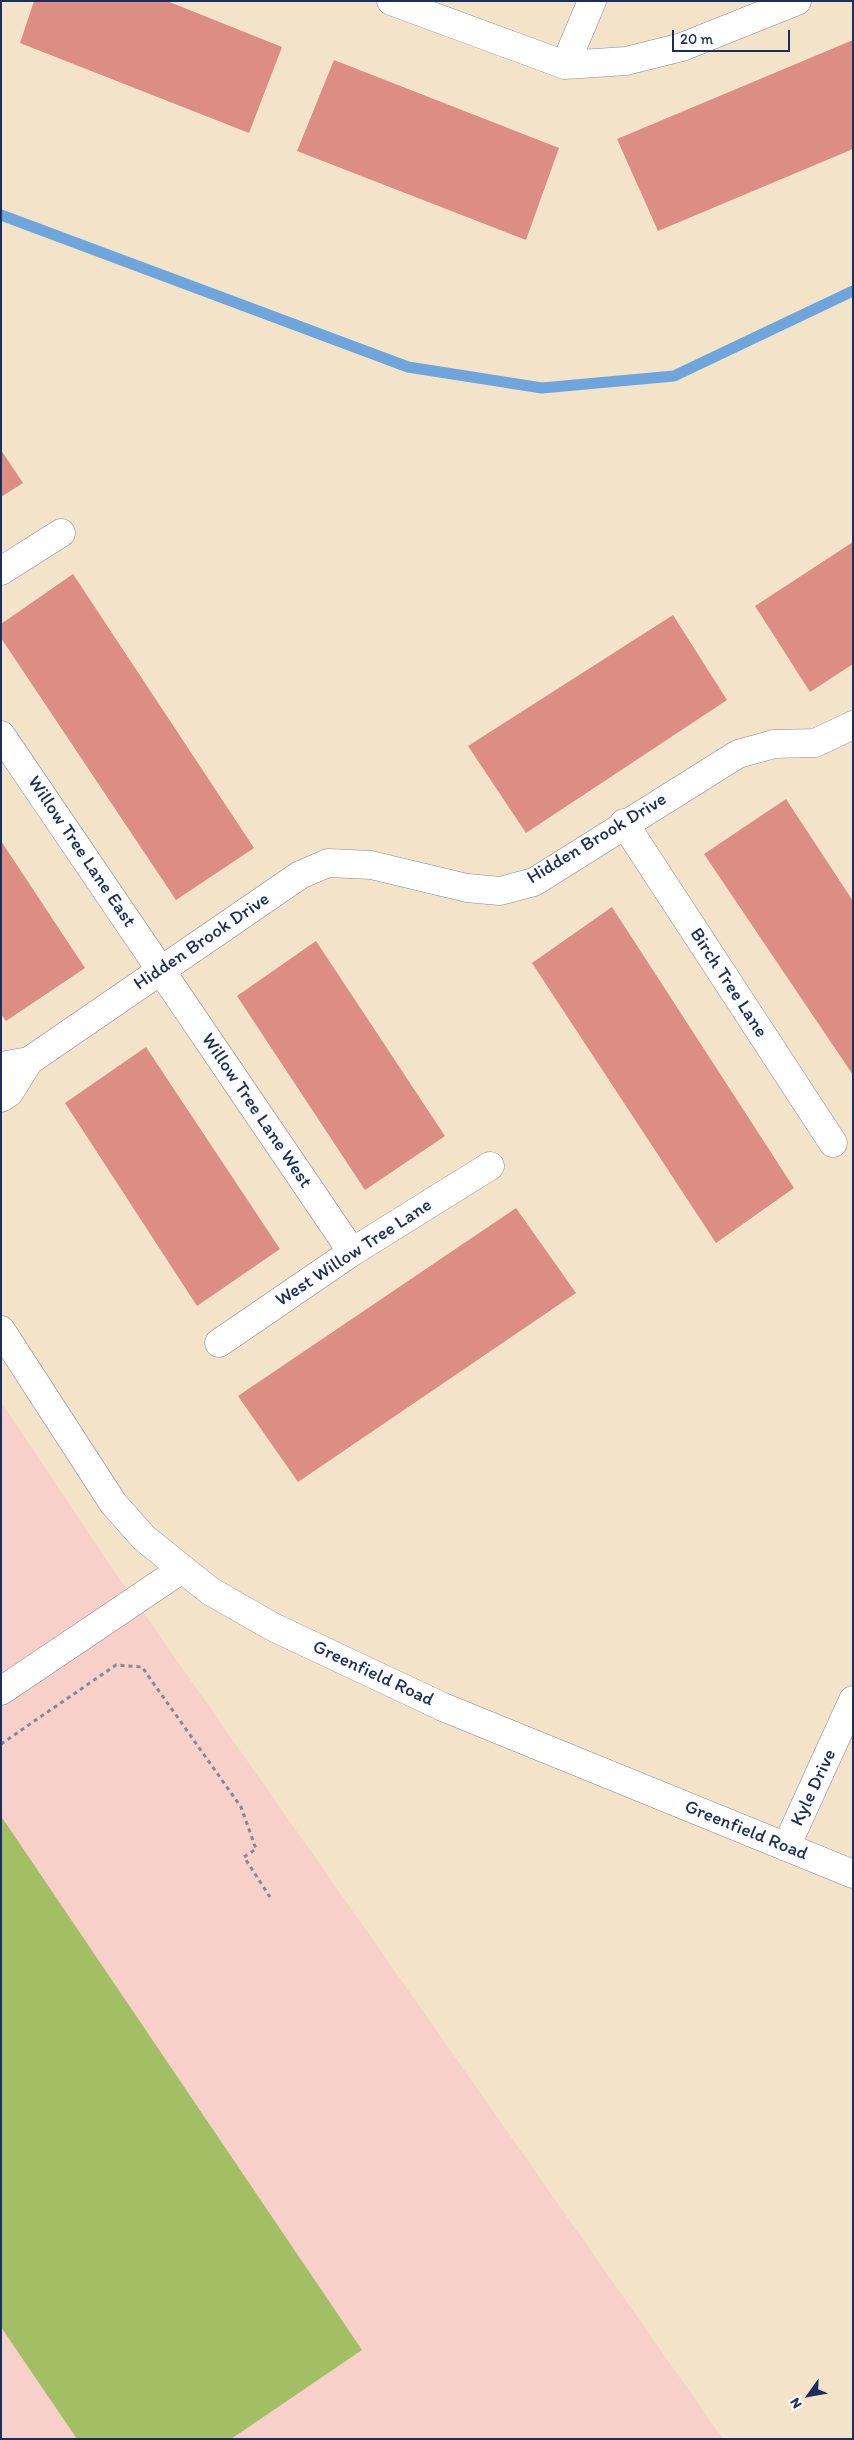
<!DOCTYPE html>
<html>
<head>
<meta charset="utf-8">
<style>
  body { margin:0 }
  #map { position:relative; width:854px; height:2440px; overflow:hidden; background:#f3e3c9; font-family:Itim,sans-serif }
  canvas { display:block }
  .frame { position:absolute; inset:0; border:2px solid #1b2f5e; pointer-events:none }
  .north { position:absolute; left:784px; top:2370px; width:50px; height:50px; -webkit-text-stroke:4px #fff; paint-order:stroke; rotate:238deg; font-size:14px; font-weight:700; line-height:20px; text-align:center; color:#1b2f5e }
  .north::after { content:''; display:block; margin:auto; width:18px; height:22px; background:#1b2f5e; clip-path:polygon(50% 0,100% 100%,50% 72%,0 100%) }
  .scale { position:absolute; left:672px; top:30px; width:118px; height:22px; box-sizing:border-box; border:2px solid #1b2f5e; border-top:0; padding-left:6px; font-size:15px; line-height:18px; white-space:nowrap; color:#1b2f5e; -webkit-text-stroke:4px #fff; paint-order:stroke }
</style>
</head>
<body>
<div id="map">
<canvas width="854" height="2440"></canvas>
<div class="frame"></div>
<div class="north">N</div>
<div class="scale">20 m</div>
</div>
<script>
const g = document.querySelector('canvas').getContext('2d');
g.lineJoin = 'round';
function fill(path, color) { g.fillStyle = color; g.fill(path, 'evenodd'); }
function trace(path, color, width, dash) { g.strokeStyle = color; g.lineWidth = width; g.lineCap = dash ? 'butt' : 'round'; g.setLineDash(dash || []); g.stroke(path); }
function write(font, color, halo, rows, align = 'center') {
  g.font = font + ' Itim,sans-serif'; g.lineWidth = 4; g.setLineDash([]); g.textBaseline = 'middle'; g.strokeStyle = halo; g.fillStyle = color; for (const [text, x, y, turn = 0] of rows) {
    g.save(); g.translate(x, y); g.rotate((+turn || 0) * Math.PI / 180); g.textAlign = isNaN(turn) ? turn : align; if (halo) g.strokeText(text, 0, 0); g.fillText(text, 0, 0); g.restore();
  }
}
fill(new Path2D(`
  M1,1402L105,1558L723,2439H1Z`), '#f7d0c9');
fill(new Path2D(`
  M1,1816L362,2350L231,2439H77L1,2327Z`), '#a3bf66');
trace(new Path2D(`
  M1,215L408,367L542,388L674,376L853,291`), '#6ea5dc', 11);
fill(new Path2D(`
  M34,1H167L282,47L249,133L20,43Z
  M853,40V149L658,231L617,139Z
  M334,60L559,148L526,240L297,151Z
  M1,450L23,483L1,497Z
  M853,542V664L810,692L755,606Z
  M73,574L254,848L176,900L1,638V624Z
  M673,615L727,700L526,833L468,746Z
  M786,799L853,901V1075L704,854Z
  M1,841L85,968L6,1021L1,1014Z
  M612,907L794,1188L716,1243L532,963Z
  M316,941L445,1136L365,1190L237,996Z
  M146,1047L280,1249L197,1306L65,1103Z
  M516,1208L576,1293L298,1482L238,1396Z`), '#dc8e85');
const minor = new Path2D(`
  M391,1L565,65L626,61L682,47L797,1
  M565,65L592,1
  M1,571L61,533
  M1,735L352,1252
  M624,823L833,1143
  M29,1061L300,875L328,863L371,865L467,888L500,891L534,882L738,754L774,744L815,743L853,725
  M1,1066L29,1061L9,1093L1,1098
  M1,1330L113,1503L144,1538L210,1591L273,1627L443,1707L853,1874
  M219,1343L352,1252L490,1166
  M1,1691L182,1569
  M786,1847L853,1700`);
trace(minor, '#878994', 29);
trace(new Path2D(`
  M1,1744L116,1665L142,1667L241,1807L256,1849L244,1857L270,1897`), '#878994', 3, [4, 4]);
trace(minor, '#fff', 28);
write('19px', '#1b2f5e', '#fff', [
  ["Hidden Brook Drive",597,839,-31],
  ["Willow Tree Lane East",81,852,56],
  ["Hidden Brook Drive",202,942,-34],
  ["Birch Tree Lane",728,983,57],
  ["Willow Tree Lane West",256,1111,56],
  ["West Willow Tree Lane",354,1253,-33],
  ["Greenfield Road",373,1674,25],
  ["Kyle Drive",814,1788,-65],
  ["Greenfield Road",746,1831,22]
]);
</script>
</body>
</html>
